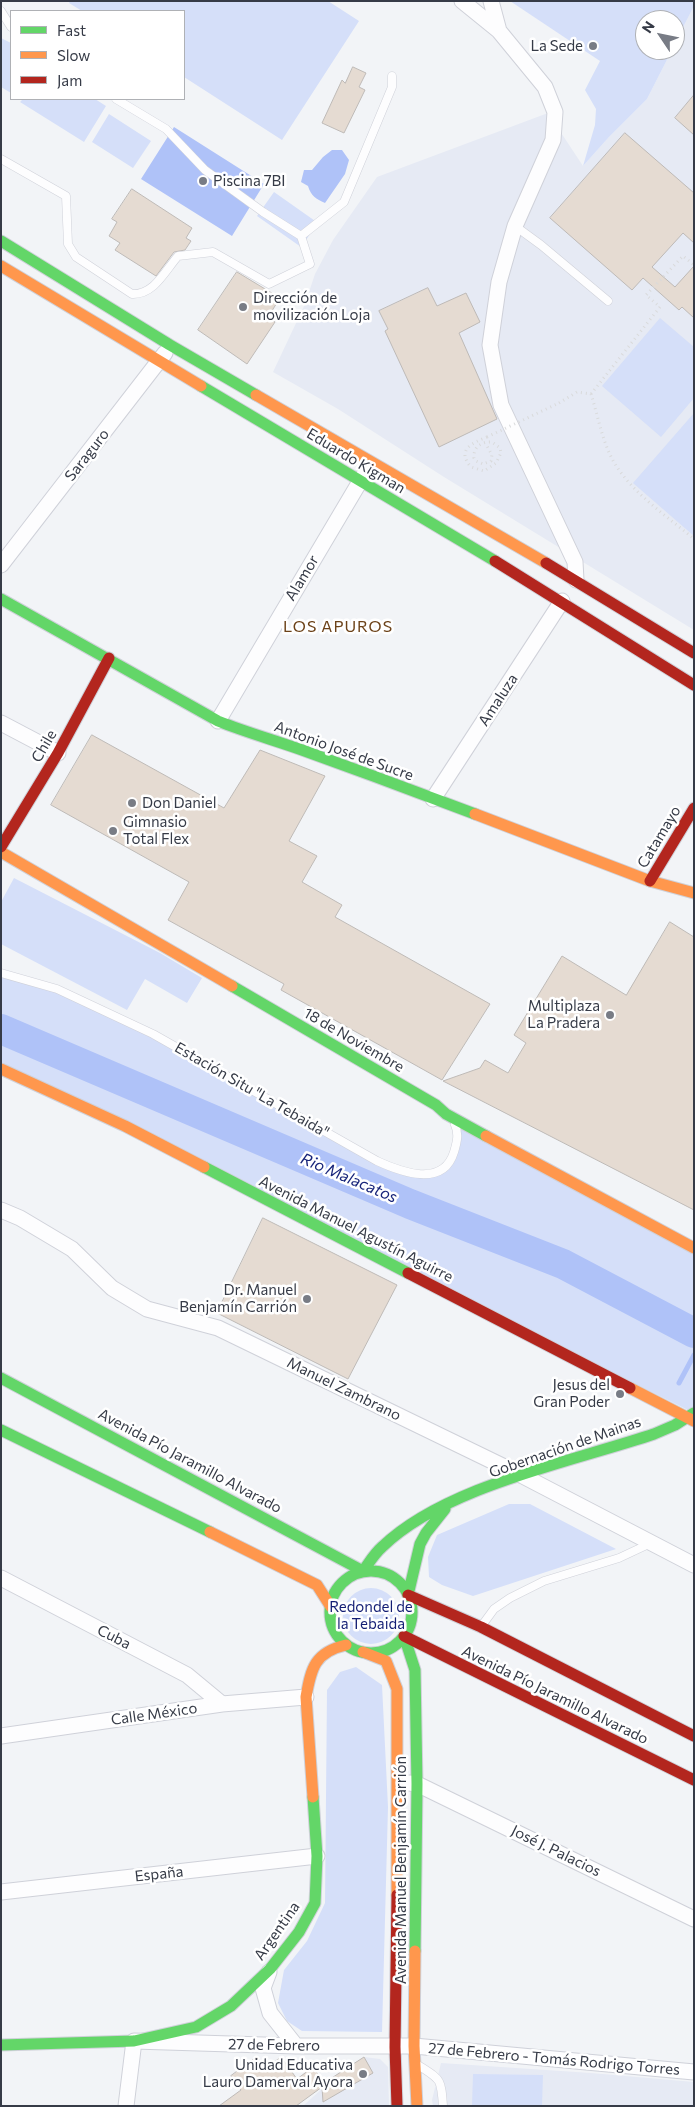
<!DOCTYPE html>
<html>
<head>
<meta charset="utf-8">
<style>
  body { margin:0 }
  #map { position:relative; width:695px; height:2107px; overflow:hidden; background:#f2f4f7; font-family:Commissioner,sans-serif }
  canvas { display:block }
  .frame { position:absolute; inset:0; border:2px solid #363b47; pointer-events:none }
  .legend { position:absolute; left:10px; top:10px; width:175px; height:90px; box-sizing:border-box; background:#fff; border:1px solid #afb1b5; margin:0; padding:6px 9px; list-style:none; font-size:15px; color:#363b47 }
  .legend li { display:flex; align-items:center; gap:10px; height:25px }
  .legend b { width:25px; border:1px solid #afb1b5 }
  .north { position:absolute; left:635px; top:10px; width:50px; height:50px; box-sizing:border-box; background:#fff; border:1px solid #afb1b5; border-radius:50%; rotate:304deg; font-size:14px; font-weight:700; line-height:20px; text-align:center; color:#363b47 }
  .north::after { content:''; display:block; margin:auto; width:18px; height:22px; background:#787c85; clip-path:polygon(50% 0,100% 100%,50% 72%,0 100%) }
</style>
</head>
<body>
<div id="map">
<canvas width="695" height="2107"></canvas>
<div class="frame"></div>
<ul class="legend">
<li><b style="height:6px;background:#63d668"></b>Fast</li>
<li><b style="height:6px;background:#ff974d"></b>Slow</li>
<li><b style="height:6px;background:#b3261e"></b>Jam</li>
</ul>
<div class="north">N</div>
</div>
<script>
const g = document.querySelector('canvas').getContext('2d');
g.lineJoin = 'round';
function fill(path, color) { g.fillStyle = color; g.fill(path, 'evenodd'); }
function trace(path, color, width, dash) { g.strokeStyle = color; g.lineWidth = width; g.lineCap = dash ? 'butt' : 'round'; g.setLineDash(dash || []); g.stroke(path); }
function write(font, color, halo, rows, align = 'center') {
  g.font = font + ' Commissioner,sans-serif'; g.lineWidth = 5; g.setLineDash([]); g.textBaseline = 'middle'; g.strokeStyle = halo; g.fillStyle = color; for (const [text, x, y, turn = 0] of rows) {
    g.save(); g.translate(x, y); g.rotate((+turn || 0) * Math.PI / 180); g.textAlign = isNaN(turn) ? turn : align; if (halo) g.strokeText(text, 0, 0); g.fillText(text, 0, 0); g.restore();
  }
}
fill(new Path2D(`
  M694,6V630L444,477L338,409L273,372L305,304L315,274L333,240L377,177L548,113L583,166L609,137L647,99L672,50H675V43Z
  M364,2057L380,2059L388,2067L389,2106H303L325,2086V2082Z
  M441,2063L591,2073L694,2082V2106H433L432,2100Z`), '#e6eaf4');
fill(new Path2D(`
  M70,1H328L359,21L282,140L184,77V11H82L69,3Z
  M510,1H694V6L675,43V20H645V50H672L647,99L609,137L583,166L595,125L596,109L585,90L600,61Z
  M1,38L11,43V93L1,87Z
  M23,99H95L106,106L84,142L20,102Z
  M109,114L151,141L133,168L92,142Z
  M274,192L318,223L301,247L257,216Z
  M660,318L694,347V398L661,437L602,386Z
  M694,413V536L633,483Z
  M14,878L160,953L202,978L187,1003L145,979L127,1010L1,944V902Z
  M1,973L57,989L153,1034L377,1161L432,1175L454,1154L453,1122L694,1248V1413L1,1069Z
  M509,1504H530L616,1549L473,1596L442,1585L429,1577L428,1557L437,1535Z
  M343 1616a28 28 0 1 1 56 0a28 28 0 1 1-56 0Z
  M356,1667L382,1685L388,1807L382,2032L302,2031L287,2021L278,2003L284,1970L307,1941L325,1903L327,1690L340,1672Z
  M473,2074L543,2075L542,2106H472Z`), '#d5dff9');
fill(new Path2D(`
  M174,127L264,184L232,236L141,179Z
  M332,150H342L349,160L345,174L325,203C316,199 311,196 308,186L301,182L304,170H312L323,157Z`), '#afc2f8');
trace(new Path2D(`
  M679,1383L694,1355`), '#afc2f8', 5);
trace(new Path2D(`
  M1,1029L410,1204L563,1264L694,1333`), '#afc2f8', 30);
const building = new Path2D(`
  M353,67L366,73L359,87L365,90L344,133L322,123L342,80L345,83Z
  M694,95V135L675,118Z
  M625,133L694,193V243L683,233L652,267L675,287L694,266V318L682,307L679,310L643,278L632,290L550,218Z
  M132,189L192,228L186,238L191,241L185,250L174,252L156,276L115,250L120,243L109,236L117,222L112,219Z
  M237,272L280,298L268,317L275,322L247,364L198,330Z
  M428,288L437,306L466,293L480,322L459,333L497,419L439,447L385,331L388,329L379,311Z
  M92,735L224,808L260,750L325,776L289,841L317,856L302,882L342,905L335,917L490,1004L442,1080L281,990L284,984L168,920L189,882L51,805Z
  M670,922L694,937V1210L443,1081L480,1068L485,1060L508,1073L526,1043L514,1035L562,956L626,995Z
  M263,1218L397,1285L348,1379L217,1313Z
  M257,2057L266,2068L281,2057L297,2079L313,2067L324,2083L364,2057L373,2073L323,2102L322,2087L296,2106H219L241,2090L231,2076Z`);
fill(building, '#e5dbd2');
trace(building, '#bebab7', 1);
const lane = new Path2D(`
  M1,11L11,27
  M116,99L166,129L205,170L263,212L301,236
  M1,159L66,196L68,244L76,257L132,294C154,295 165,271 178,256L213,252L269,284L310,264L301,236L344,202L392,87V76
  M515,226L541,245L608,301
  M1,973L57,989L153,1034L377,1161C401,1172 443,1188 454,1152C457,1142 459,1134 455,1125
  M483,1624L494,1609L510,1598L544,1581L619,1558L651,1543
  M418,2065C441,2080 441,2078 443,2106`);
const street = new Path2D(`
  M462,1L499,31L545,87L555,112L553,140L515,226L499,282L490,345L501,405L575,562L576,580
  M491,1L499,31
  M1,565L165,353
  M218,721L365,473
  M1,723L58,753
  M433,799L562,601
  M1,1210L20,1218L72,1249L112,1288L147,1309L218,1328L523,1476L694,1565
  M1,1578L187,1675L222,1704
  M1,1736L222,1704L306,1697
  M409,1783L417,1784L694,1919
  M1,1892L317,1856
  M269,1972L263,1988L270,2013L296,2046
  M126,2106L134,2041L296,2046H414L694,2072`);
const fast = new Path2D(`
  M1,241L170,345L256,395
  M201,386L495,561
  M1,599L218,721C245,732 274,740 302,750C360,771 417,792 475,814
  M232,986L436,1105L446,1114L486,1136
  M204,1167L408,1273
  M1,1378L363,1571
  M1,1430L210,1532
  M363,1571C369,1563 374,1554 382,1547C445,1486 571,1462 654,1434L675,1425L694,1413
  M330 1612a41 41 0 1 1 82 0a41 41 0 1 1-82 0Z
  M408,1595L420,1544L426,1533L445,1509
  M404,1636L415,1670L417,1784L415,1951
  M1,2045L134,2041L196,2027L231,2006L270,1969L299,1932L315,1903L317,1856L313,1797`);
const slow = new Path2D(`
  M1,266L201,386
  M256,395L546,563
  M475,814L650,881L694,893
  M1,852L232,986
  M1,1069L125,1126L204,1167
  M486,1136L694,1248
  M630,1388L694,1421
  M210,1532L317,1585L331,1607
  M363,1652L386,1661L397,1689V1895
  M313,1797L306,1697C311,1668 315,1652 346,1645
  M415,1951L414,2046L417,2106`);
const jam = new Path2D(`
  M495,561L694,685
  M546,563L694,653
  M1,847L58,753L109,658
  M650,881L694,808
  M408,1273L630,1388
  M408,1595L481,1627L694,1736
  M404,1636L694,1780
  M397,1895L395,2047L397,2106`);
trace(lane, '#cfd1d9', 9);
trace(street, '#cfd1d9', 17);
trace(fast, '#cfd1d9', 13);
trace(slow, '#cfd1d9', 13);
trace(jam, '#cfd1d9', 13);
trace(new Path2D(`
  M591,394L660,307L646,295L683,256L694,265
  M559,403L577,392L591,394C599,419 603,448 619,470C638,497 669,518 694,539
  M487,437C472,443 456,450 471,467L484,471L496,463L501,453L500,448L492,442C482,441 473,447 474,458L476,461L483,464L491,461L492,455L487,446`), '#d9dadb', 3, [1, 4]);
trace(lane, '#fdfdfe', 8);
trace(street, '#fdfdfe', 15);
trace(fast, '#63d668', 11);
trace(slow, '#ff974d', 11);
trace(jam, '#b3261e', 11);
trace(new Path2D(`
  M487,437L559,403`), '#d9dadb', 3, [1, 4]);
for (const [x, y, r, color] of [
  [593,46,5,"#787c85"],
  [203,181,5,"#787c85"],
  [243,307,5,"#787c85"],
  [132,803,5,"#787c85"],
  [113,831,5,"#787c85"],
  [610,1015,5,"#787c85"],
  [307,1299,5,"#787c85"],
  [620,1394,5,"#787c85"],
  [363,2074,5,"#787c85"]
]) { const dot = new Path2D(); dot.arc(x, y, r, 0, 2 * Math.PI); g.fillStyle = color; g.fill(dot); trace(dot, '#fff', 2); }
write('15px', '#363b47', '#fff', [
  ["La Sede",583,46],
  ["Piscina 7BI",213,181,"left"],
  ["Dirección de",253,298,"left"],
  ["movilización Loja",253,315,"left"],
  ["Don Daniel",142,803,"left"],
  ["Gimnasio",123,822,"left"],
  ["Total Flex",123,839,"left"],
  ["Multiplaza",600,1006],
  ["La Pradera",600,1023],
  ["Dr. Manuel",297,1290],
  ["Benjamín Carrión",297,1307],
  ["Jesus del",610,1385],
  ["Gran Poder",610,1402],
  ["Unidad Educativa",353,2065],
  ["Lauro Damerval Ayora",353,2082]
], 'right');
write('15px', '#363b47', '#fff', [
  ["Saraguro",87,455,-52],
  ["Eduardo Kigman",356,461,31],
  ["Alamor",302,578,-59],
  ["Amaluza",498,700,-57],
  ["Chile",44,746,-60],
  ["Antonio José de Sucre",344,751,20],
  ["Catamayo",659,837,-59],
  ["18 de Noviembre",354,1040,30],
  ["Estación Situ \"La Tebaida\"",252,1090,30],
  ["Avenida Manuel Agustín Aguirre",356,1229,27],
  ["Manuel Zambrano",344,1389,26],
  ["Gobernación de Mainas",565,1447,-19],
  ["Avenida Pío Jaramillo Alvarado",190,1461,28],
  ["Cuba",114,1637,27],
  ["Avenida Pío Jaramillo Alvarado",555,1695,26],
  ["Calle México",154,1714,-8],
  ["José J. Palacios",556,1851,26],
  ["Avenida Manuel Benjamín Carrión",401,1870,-90],
  ["España",159,1874,-6],
  ["Argentina",277,1931,-55],
  ["27 de Febrero",274,2045,1],
  ["27 de Febrero - Tomás Rodrigo Torres",554,2059,5]
]);
write('15px', '#141e74', '#fff', [
  ["Redondel de",371,1607],
  ["la Tebaida",371,1624]
]);
g.letterSpacing = '1px';
write('16px', '#6c4219', '#fff', [
  ["LOS APUROS",338,627]
]);
g.letterSpacing = '0px';
write('italic 16px', '#18257a', '#fff', [
  ["Rio Malacatos",349,1178,23]
]);
</script>
</body>
</html>
